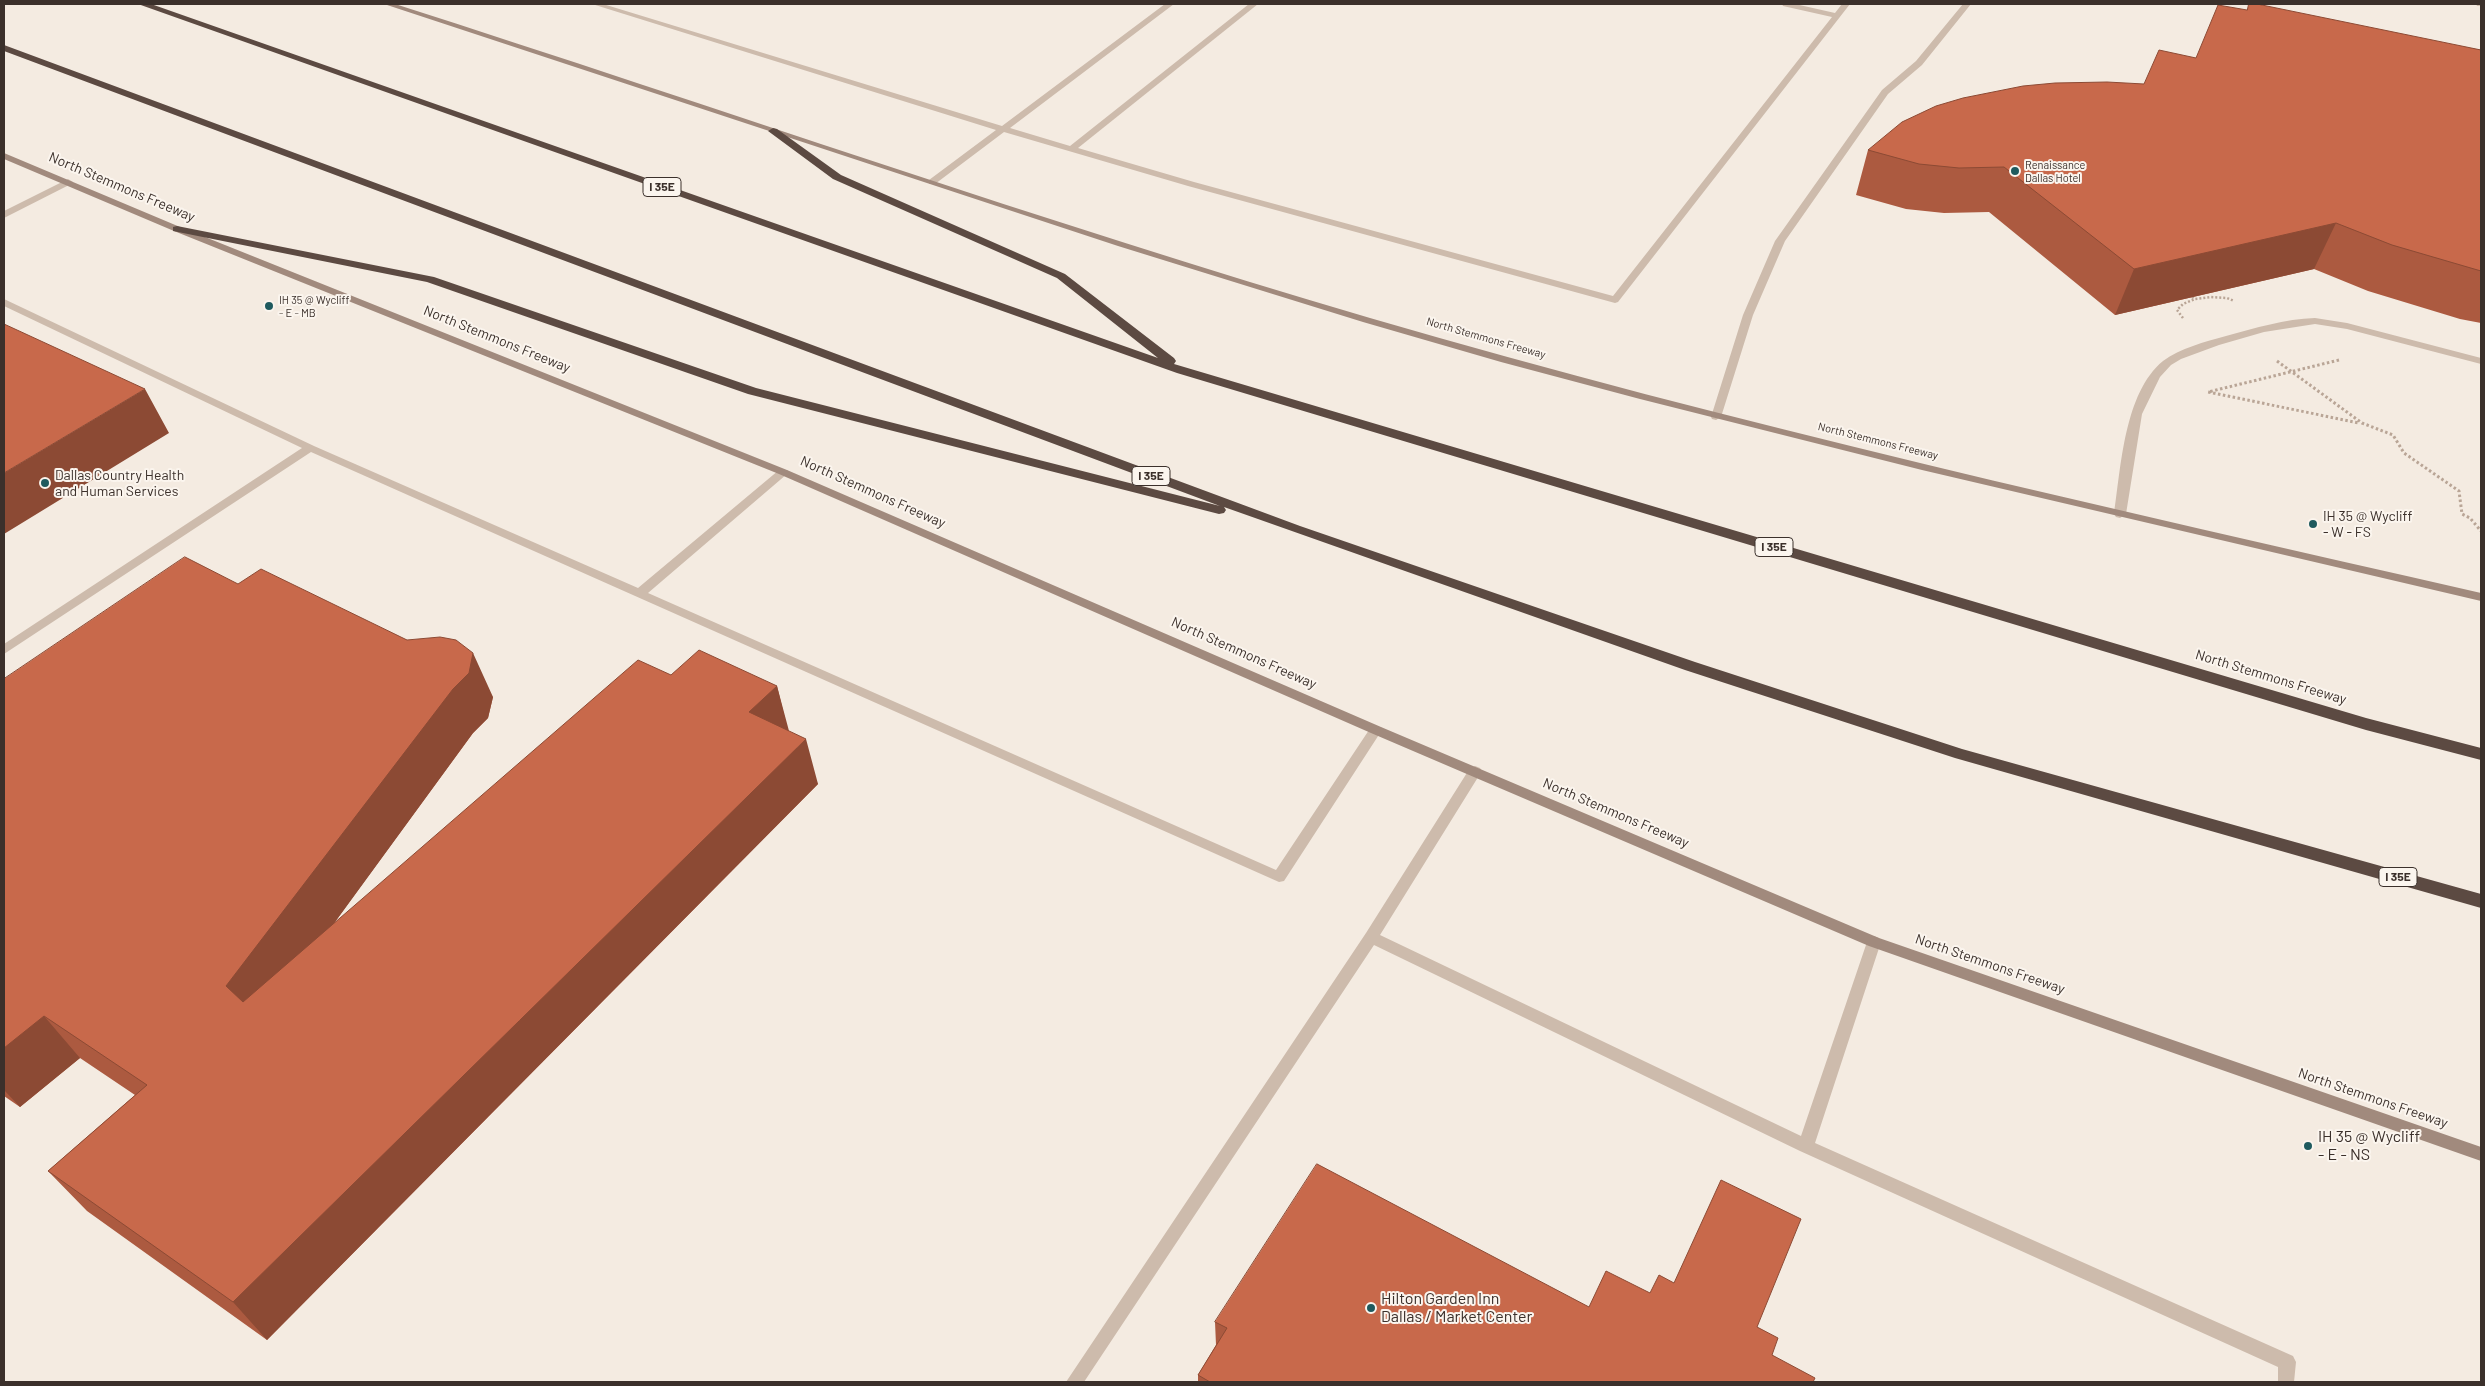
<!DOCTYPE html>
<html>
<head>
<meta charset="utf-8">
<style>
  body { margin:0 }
  #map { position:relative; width:2485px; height:1386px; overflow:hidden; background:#f4ebe1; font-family:Barlow,sans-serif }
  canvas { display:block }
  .frame { position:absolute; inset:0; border:5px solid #3b302b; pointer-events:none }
</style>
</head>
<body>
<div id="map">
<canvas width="2485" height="1386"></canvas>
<div class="frame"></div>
</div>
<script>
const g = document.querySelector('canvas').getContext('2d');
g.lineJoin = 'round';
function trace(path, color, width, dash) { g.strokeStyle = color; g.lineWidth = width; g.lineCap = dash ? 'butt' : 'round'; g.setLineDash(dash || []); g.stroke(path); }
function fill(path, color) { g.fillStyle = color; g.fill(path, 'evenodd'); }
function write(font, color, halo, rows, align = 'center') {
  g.font = font + ' Barlow,sans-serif'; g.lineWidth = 4; g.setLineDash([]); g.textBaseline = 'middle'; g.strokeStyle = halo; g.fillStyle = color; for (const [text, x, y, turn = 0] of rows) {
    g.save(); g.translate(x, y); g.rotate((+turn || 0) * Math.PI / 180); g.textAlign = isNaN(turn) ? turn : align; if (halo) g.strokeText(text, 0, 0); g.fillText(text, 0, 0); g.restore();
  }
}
trace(new Path2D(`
  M2192,297L2195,299L2211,297L2227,298L2234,301
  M2183,318L2177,310L2183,304L2195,299`), '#b9a596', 2.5, [2, 2]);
trace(new Path2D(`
  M2339,360L2208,392L2359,423
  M2277,361L2362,423L2393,435L2404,453L2459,491L2462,514L2470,518L2481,531`), '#b9a596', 3, [2.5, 2.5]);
fill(new Path2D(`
  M592,4H603L1002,126L1165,4H1174L1010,128L1070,146L1249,4H1258L1078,148L1194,182L1613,296L1832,17L1783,6L1782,4H1795L1835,13L1842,4H1850L1618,302L1615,303L1188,186L1004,132L935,184H929V180L996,130Z
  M1963,4H1971L1922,65L1888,94L1785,241L1753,315L1721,417L1716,420L1712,419L1711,417L1743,315L1775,241L1882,90L1916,61Z
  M2476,4H2481V6H2477Z
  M68,179L73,182L71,184L4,218V211Z
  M4,299L314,446L638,588L779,470H787L789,472L787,474L648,593L1276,870L1371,727H1381L1382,730L1284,881L1279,882L311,452L4,654V644L302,448L4,306Z
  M2315,318L2347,323L2481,358V364L2347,329L2315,324L2264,332L2219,345L2181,359L2171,365L2160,377L2142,414L2126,514L2120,518L2116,517L2114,514C2121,468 2124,393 2163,361C2180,348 2205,342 2226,336C2255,328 2285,319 2315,318Z
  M1475,766L1480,768L1482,771L1480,774L1380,935L1801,1136L1867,942L1869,938L1874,936L1879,938L1881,942L1815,1143L2293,1356L2296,1362L2294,1382H2278V1367L1800,1151L1374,945L1084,1382H1066L1366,933L1470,768Z`), '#cdbbac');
fill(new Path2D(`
  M384,4H395C720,108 1043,222 1370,318C1736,425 2109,508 2481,593V601L1922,470L1640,399L1501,362L1363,322L1118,246Z
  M4,153L180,227L787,470L1381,727L1879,938L2481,1147V1161L1869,946L1371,733L779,474L174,231L4,159Z`), '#a18a7d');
fill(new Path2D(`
  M138,4H151L1158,358L1057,278L833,179L768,131L773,128L777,129L841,175L1065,274L1174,358L1176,361L1174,364L2366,718L2481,748V760L2366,730L1177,373Z
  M4,45L1300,526L1695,662L1962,749L2481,894V908L1955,758L1685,670L1224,507L1226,510L1224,513L1219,514L748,394L427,282L173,231V227L177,226L434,277L756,388L1220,506L4,51Z`), '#5c4a42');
fill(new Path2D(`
  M2246,10L2481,50V323L2460,319L2368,291L2314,269L2115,315L1989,212L1944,213L1906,209L1856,195L1868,150L2144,84L2196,58Z
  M238,584L407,640L493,697L488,718L473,733L334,923L671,675L777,686L788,731L818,784L267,1340L87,1211L48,1171L135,1095L80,1058L20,1107L4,1096V679Z
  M1650,1293L1757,1327L1772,1355L1813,1382H1198V1375L1216,1345L1215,1322L1589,1307Z`), '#ac5a40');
fill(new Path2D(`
  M2336,223L2314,269L2115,315L2134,269Z
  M145,389L169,433L4,534V473Z
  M473,653L493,697L488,718L473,733L257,1029L226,986Z
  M777,686L789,731L762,756L749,712Z
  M806,739L818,784L267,1340L233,1302Z
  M44,1016L80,1058L20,1107L4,1090V1048Z`), '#8c4a34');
const building = new Path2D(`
  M2249,4H2257L2481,50V271L2392,245L2336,223L2134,269L2004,167L1959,168L1919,164L1868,150L1902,122L1936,106L1963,98L2023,86L2055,83L2107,82L2144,84L2159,50L2196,58L2218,5L2247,10Z
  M4,324L145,389L4,473Z
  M185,557L238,584L261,569L407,640L440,637L456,640L473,653L469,673L453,689L226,986L243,1002L638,660L671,675L699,650L777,686L749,712L806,739L233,1302L48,1171L147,1085L44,1016L4,1048V679Z
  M1317,1164L1589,1307L1606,1271L1650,1293L1659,1275L1674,1283L1721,1180L1801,1219L1757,1327L1778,1338L1772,1355L1815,1378L1813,1382H1210L1198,1375L1227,1328L1215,1322Z`);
fill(building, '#c8694b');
trace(building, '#8c4a34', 1);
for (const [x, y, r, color] of [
  [2015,171,5,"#1f5a5e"],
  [269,306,5,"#1f5a5e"],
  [45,483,5,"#1f5a5e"],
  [2313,524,5,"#1f5a5e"],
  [2308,1146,5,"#1f5a5e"],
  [1371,1308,5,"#1f5a5e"]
]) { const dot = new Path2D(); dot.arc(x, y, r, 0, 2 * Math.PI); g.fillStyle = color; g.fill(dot); trace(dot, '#fbf5ee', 2); }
write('11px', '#3b302b', '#fbf5ee', [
  ["Renaissance",2025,165],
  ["Dallas Hotel",2025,178],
  ["IH 35 @ Wycliff",279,300],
  ["- E - MB",279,313]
], 'left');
write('11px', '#3b302b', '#fbf5ee', [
  ["North Stemmons Freeway",1486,338,16],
  ["North Stemmons Freeway",1878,441,14]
]);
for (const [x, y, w] of [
  [662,187,38],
  [1151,476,38],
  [1774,547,38],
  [2398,877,38]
]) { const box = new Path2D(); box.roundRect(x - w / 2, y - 9.5, w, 19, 4); g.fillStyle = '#fbf5ee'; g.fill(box); trace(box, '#3b302b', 1); }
write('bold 12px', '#3b302b', null, [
  ["I 35E",662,187],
  ["I 35E",1151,476],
  ["I 35E",1774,547],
  ["I 35E",2398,877]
]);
write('14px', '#3b302b', '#fbf5ee', [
  ["North Stemmons Freeway",122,187,23],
  ["North Stemmons Freeway",497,339,22],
  ["North Stemmons Freeway",873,492,24],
  ["North Stemmons Freeway",1244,653,24],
  ["North Stemmons Freeway",2271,677,17],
  ["North Stemmons Freeway",1616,813,23],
  ["North Stemmons Freeway",1990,964,19],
  ["North Stemmons Freeway",2373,1098,19]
]);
write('14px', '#3b302b', '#fbf5ee', [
  ["Dallas Country Health",55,475],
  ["and Human Services",55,491],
  ["IH 35 @ Wycliff",2323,516],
  ["- W - FS",2323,532]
], 'left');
write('16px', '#3b302b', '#fbf5ee', [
  ["IH 35 @ Wycliff",2318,1137],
  ["- E - NS",2318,1155],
  ["Hilton Garden Inn",1381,1299],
  ["Dallas / Market Center",1381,1317]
], 'left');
</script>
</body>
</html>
